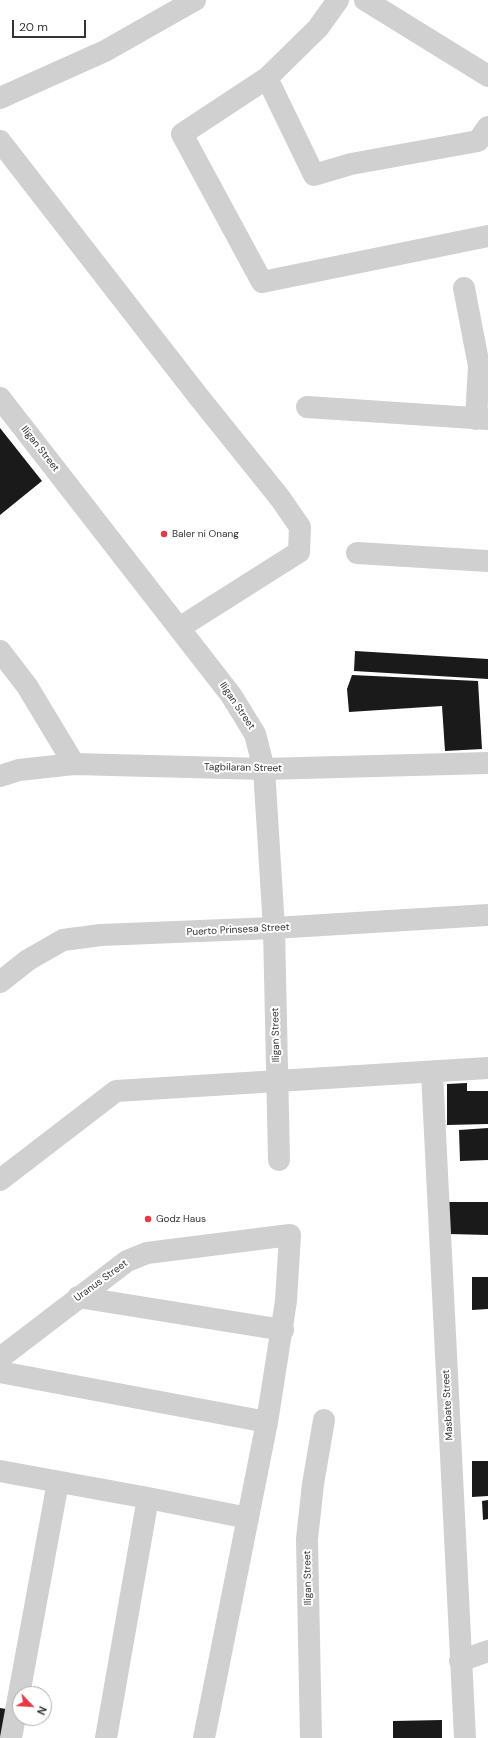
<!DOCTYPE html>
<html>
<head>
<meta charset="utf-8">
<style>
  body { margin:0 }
  #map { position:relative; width:488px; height:1738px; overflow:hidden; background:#fff; font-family:"DM Sans",sans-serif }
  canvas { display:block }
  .north { position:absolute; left:12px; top:1686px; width:40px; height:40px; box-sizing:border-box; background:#fff; border:1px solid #adadad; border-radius:50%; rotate:115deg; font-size:11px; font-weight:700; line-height:16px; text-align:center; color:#333 }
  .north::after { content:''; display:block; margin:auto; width:14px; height:18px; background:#e63946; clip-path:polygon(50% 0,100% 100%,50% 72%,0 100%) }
  .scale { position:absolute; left:12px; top:20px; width:74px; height:18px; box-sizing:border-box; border:2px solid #333; border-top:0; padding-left:5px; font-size:12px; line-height:14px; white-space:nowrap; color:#333; -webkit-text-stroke:3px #fff; paint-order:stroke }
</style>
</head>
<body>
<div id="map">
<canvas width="488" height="1738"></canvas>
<div class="north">N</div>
<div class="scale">20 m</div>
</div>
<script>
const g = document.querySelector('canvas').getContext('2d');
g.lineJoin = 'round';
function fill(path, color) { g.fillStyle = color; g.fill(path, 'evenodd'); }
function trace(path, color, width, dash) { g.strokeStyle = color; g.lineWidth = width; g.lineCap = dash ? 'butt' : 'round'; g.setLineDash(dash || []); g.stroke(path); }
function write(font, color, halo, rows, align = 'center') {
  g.font = font + ' "DM Sans",sans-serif'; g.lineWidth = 4; g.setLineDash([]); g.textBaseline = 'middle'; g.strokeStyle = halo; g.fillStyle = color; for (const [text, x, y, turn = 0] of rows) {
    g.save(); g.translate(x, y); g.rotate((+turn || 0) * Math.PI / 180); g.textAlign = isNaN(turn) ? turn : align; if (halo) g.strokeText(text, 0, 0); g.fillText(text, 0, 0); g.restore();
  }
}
fill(new Path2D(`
  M0,428L42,481L0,515Z
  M355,651L488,659V679L354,671Z
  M352,675L478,681L482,749L445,751L442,706L349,712L347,689Z
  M467,1083V1091H488V1124L447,1125V1084Z
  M488,1128V1160L460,1161L459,1130Z
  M449,1202H488V1235L449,1234Z
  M472,1277H488V1309L472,1310Z
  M472,1461H488V1496L472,1497Z
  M488,1500V1519L483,1520L482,1501Z
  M0,1708L12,1710L7,1738H0Z
  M442,1720V1738H393V1721Z`), '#1a1a1a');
trace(new Path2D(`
  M338,0L318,28L267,78L182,134L262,282L488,236
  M365,0L488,76
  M267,78L314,175L351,164L478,141L488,127
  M0,98L105,51L195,0
  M0,141L198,396L280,498L300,527L299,552L179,628
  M464,288L479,366L476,419
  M0,398L231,695L255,734L264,769L274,928L279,1160
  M307,407L488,419
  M357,553L488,561
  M0,651L27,686L74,764
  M0,776L19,770L74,764L264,769L488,763
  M0,982L28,960L63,940L101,935L274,928L488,915
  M432,1072L465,1738
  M0,1180L116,1091L488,1068
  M78,1297L283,1330
  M0,1358L127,1261L147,1253L290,1235L286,1301L267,1422L204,1738
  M0,1372L267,1422
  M0,1471L148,1498L248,1518
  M460,1661L488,1651
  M11,1738L58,1482
  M106,1738L148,1498
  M311,1738L307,1539L313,1484L324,1420`), '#d0d0d0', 22);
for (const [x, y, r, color] of [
  [164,534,4,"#e63946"],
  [148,1219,4,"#e63946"]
]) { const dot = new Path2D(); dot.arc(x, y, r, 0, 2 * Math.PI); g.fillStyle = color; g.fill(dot); trace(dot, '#fff', 1.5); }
write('10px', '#333', '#fff', [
  ["Iligan Street",40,449,52],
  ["Iligan Street",237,706,56],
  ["Tagbilaran Street",243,768,1],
  ["Puerto Prinsesa Street",238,930,-3],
  ["Iligan Street",276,1035,-91],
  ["Uranus Street",101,1281,-36],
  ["Masbate Street",448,1405,-93],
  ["Iligan Street",308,1578,-91]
]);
write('10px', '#333', '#fff', [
  ["Baler ni Onang",172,534],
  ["Godz Haus",156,1219]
], 'left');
</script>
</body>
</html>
